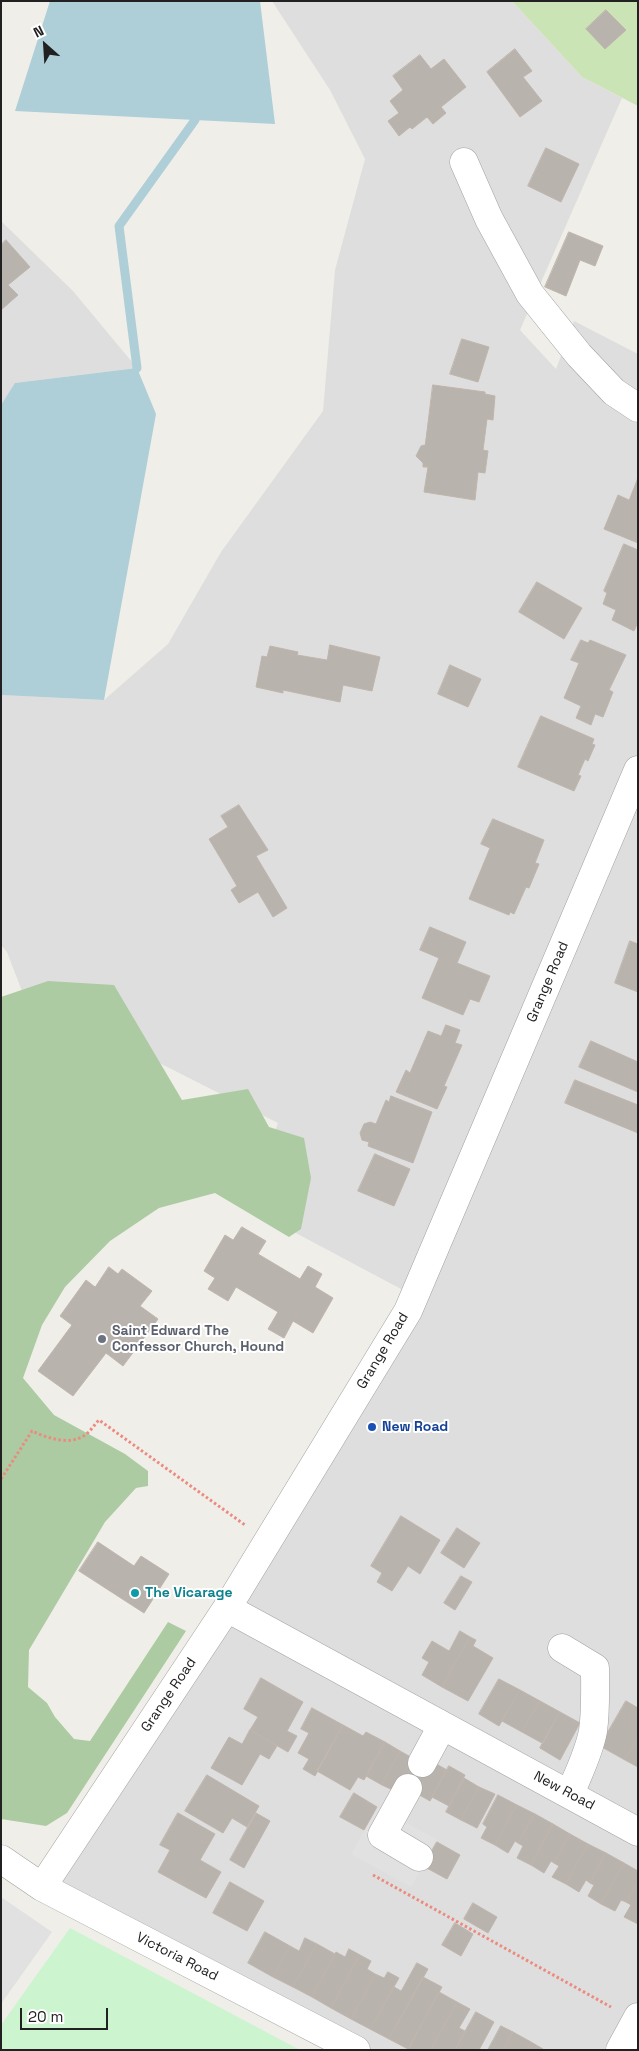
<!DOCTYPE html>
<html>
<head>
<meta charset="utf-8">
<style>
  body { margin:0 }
  #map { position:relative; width:639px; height:2051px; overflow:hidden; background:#f0eee8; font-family:"Space Grotesk",sans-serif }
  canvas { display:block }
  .frame { position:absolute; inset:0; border:2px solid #212121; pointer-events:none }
  .north { position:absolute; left:20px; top:20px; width:50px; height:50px; -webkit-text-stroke:4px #fff; paint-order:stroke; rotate:334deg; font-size:14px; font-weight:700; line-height:20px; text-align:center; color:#212121 }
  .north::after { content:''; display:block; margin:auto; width:18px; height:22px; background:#212121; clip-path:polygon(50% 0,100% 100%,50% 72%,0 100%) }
  .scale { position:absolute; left:20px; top:2008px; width:88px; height:22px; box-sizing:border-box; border:2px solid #212121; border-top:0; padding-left:6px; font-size:15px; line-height:18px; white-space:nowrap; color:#212121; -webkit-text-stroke:4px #fff; paint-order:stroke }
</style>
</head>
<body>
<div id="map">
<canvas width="639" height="2051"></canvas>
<div class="frame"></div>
<div class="north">N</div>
<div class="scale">20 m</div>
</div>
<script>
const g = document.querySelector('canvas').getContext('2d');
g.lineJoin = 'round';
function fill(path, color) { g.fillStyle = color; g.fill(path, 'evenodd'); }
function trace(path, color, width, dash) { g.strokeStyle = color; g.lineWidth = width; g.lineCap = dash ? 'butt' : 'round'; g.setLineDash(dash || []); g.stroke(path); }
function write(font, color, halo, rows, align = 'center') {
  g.font = font + ' "Space Grotesk",sans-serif'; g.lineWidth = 4; g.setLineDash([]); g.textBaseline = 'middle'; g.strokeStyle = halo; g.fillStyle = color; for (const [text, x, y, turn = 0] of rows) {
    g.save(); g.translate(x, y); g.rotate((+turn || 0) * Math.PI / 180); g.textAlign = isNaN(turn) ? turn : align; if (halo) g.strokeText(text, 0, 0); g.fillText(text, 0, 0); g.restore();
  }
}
fill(new Path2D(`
  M272,1H512L582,77L622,98L520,330L556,369L574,321L638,354V2050H347L42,1887L416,1297L247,1207L278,1123L23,994L7,952L1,945V695L104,700L168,644L221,552L323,411L335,270L365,159L330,90Z
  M1,221L73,291L137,368L16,383L1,405Z`), '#dfdede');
fill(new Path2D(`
  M512,1H638V106L582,77Z`), '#cbe4b5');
fill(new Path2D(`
  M48,981L114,985L182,1100L248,1089L269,1127L304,1138L311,1178L301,1229L289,1237L215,1193L159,1208L110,1241L65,1287L42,1325L23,1378L54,1415L125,1454L148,1471V1486L136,1488L105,1522L29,1650L28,1687L47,1703L55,1717L74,1739L90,1741L168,1622L186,1631L67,1813L46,1826L1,1819V997Z`), '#adcba2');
fill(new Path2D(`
  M70,1928L300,2050H1V2025Z`), '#cbf4cf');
fill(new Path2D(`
  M377,1807L438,1840L411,1887L351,1854Z
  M1,1897L52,1932L1,2004Z`), '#e1e1e1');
fill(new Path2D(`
  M50,1H260L275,124L15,111Z
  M137,368L156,414L104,700L1,695V405L15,383Z`), '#aeced8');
trace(new Path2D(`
  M137,368L119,226L195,120`), '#aeced8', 9);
const building = new Path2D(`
  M606,10L626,30L605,49L586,29Z
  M515,49L532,71L523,77L542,101L520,117L487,72Z
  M420,55L431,69L444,59L466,87L441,107L446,113L433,124L427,117L412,129L410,127L399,136L388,121L399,113L390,101L403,90L393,76Z
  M546,148L579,164L561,202L528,186Z
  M569,232L603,246L595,266L580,260L566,296L545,287Z
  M6,240L30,267L8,285L18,295L1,310V245Z
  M462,339L489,347L478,382L450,374Z
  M433,385L485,392V394L495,396L493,420L487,419L483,450L488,451L485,473L478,472L475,500L424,492L428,467H423V463L416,456L421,446L425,445Z
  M638,478V543L604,529L618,495L629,500Z
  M624,544L638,550V622L634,631L612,620L616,610L603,604L607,593L604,591Z
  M537,582L582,608L564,639L519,612Z
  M581,640L588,643L590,640L626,655L609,690L613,692L603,717L595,714L591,725L576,718L581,706L564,698L579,663L571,660Z
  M330,645L380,657L372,691L343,685L340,702L283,690V693L256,687L262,656L267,657L270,646L298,652L297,655L327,660Z
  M450,665L481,679L468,707L438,694Z
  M541,716L594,739L592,744L595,745L588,761L585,759L578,775L581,776L574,791L518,767Z
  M239,805L268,850L256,856L287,908L273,917L258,892L239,903L231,890L237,886L209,839L228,827L221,816Z
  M493,819L544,840L535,863L539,864L529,888L526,887L514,914L510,912L509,915L469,899L490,848L481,844Z
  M430,927L466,942L457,963L490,976L479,1002L470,999L463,1015L422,998L439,958L420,950Z
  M630,941L638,944V992L615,983Z
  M446,1025L460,1030L455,1043L462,1045L444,1086L447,1087L437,1109L396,1092L406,1070L410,1073L428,1031L441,1036Z
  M591,1041L638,1062V1092L579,1067Z
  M575,1080L638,1105V1133L565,1103Z
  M391,1096L432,1112L413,1163L368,1146L369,1142L362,1140L360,1133L364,1124L370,1122L376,1124L386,1100L389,1102Z
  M375,1154L410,1169L394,1206L358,1191Z
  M242,1227L266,1241L258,1254L300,1279L308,1266L322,1274L315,1287L333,1298L313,1333L293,1321L284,1338L268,1329L278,1312L236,1287L228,1301L208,1289L215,1278L204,1271L225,1235L233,1240Z
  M109,1267L118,1274L122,1269L152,1291L140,1306L158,1319L123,1366L106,1353L73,1396L38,1371L72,1325L60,1316L86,1280L95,1287Z
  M401,1516L440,1540L420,1574L408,1566L392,1591L377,1582L382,1573L371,1566Z
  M457,1528L480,1543L464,1568L441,1553Z
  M98,1542L134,1566L141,1556L169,1574L144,1613L79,1571Z
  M461,1576L472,1582L455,1610L444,1603Z
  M460,1631L470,1637L442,1687L422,1675L429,1662L422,1658L432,1641L449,1651Z
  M470,1637L476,1640L473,1646L493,1658L468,1701L442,1687Z
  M261,1678L303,1702L287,1731L297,1736L288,1752L250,1730L258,1717L244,1709Z
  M499,1679L520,1690L499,1726L479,1714Z
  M520,1690L540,1701L522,1732L502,1721Z
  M540,1701L560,1712L542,1743L522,1732Z
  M626,1701L638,1708V1737L625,1760L600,1746Z
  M312,1708L343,1725L315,1776L303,1769L309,1759L298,1753L309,1733L301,1729Z
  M560,1712L580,1723L560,1760L540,1748Z
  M343,1725L363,1736L366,1732L385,1742L364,1780L358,1777L350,1790L317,1771Z
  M250,1730L277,1746L269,1759L260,1754L242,1785L211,1768L229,1737L242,1744Z
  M638,1737V1767L625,1760Z
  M385,1742L400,1751L382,1785L366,1776Z
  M400,1751L416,1760L397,1792L382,1785Z
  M416,1760L431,1761L447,1770L430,1801L402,1785Z
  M449,1766L465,1775L449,1806L432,1797Z
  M207,1775L259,1806L247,1827L232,1818L223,1833L185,1811Z
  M464,1778L479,1787L461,1820L446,1812Z
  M479,1787L495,1794L477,1828L461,1820Z
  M354,1793L377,1807L364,1830L340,1817Z
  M498,1795L517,1805L495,1845L481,1838L487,1827L483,1824Z
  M517,1805L535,1814L518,1843L515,1841L508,1853L495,1845Z
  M178,1813L215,1834L200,1860L221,1872L206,1898L158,1872L170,1850L160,1845Z
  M256,1813L270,1821L244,1868L230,1860Z
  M535,1814L553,1824L531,1865L517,1858L523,1846L518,1843Z
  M553,1824L570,1834L554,1863L551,1861L544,1873L531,1865Z
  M570,1834L588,1844L566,1884L552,1877L559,1866L554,1863Z
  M437,1842L460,1855L447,1879L423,1866Z
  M588,1844L606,1853L590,1883L586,1880L579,1892L566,1884Z
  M606,1853L624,1863L601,1904L588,1896L594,1885L590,1883Z
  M624,1863L638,1871V1881L626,1902L621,1900L615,1911L601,1904Z
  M638,1881V1924L624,1917L631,1905L626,1902Z
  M230,1882L264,1901L247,1931L213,1913Z
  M473,1903L497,1917L488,1933L464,1919Z
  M455,1923L473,1934L461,1956L442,1945Z
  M265,1932L290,1946L273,1977L248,1963Z
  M305,1938L317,1944L293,1987L273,1977L290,1946L299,1951Z
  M317,1944L335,1954L312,1997L293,1987Z
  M349,1949L360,1955L331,2008L312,1997L336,1952L345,1957Z
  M360,1955L371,1961L367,1969L375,1974L351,2019L331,2008Z
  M417,1963L428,1969L389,2039L370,2029L394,1987L401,1991Z
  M388,1972L399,1978L370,2029L351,2019L375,1974L384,1978Z
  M423,1977L442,1987L408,2049L389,2039Z
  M439,1992L457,2002L431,2050H408Z
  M457,2002L470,2009L459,2028L465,2031L455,2050H431Z
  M476,2012L494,2022L479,2050H455Z
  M501,2026L513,2032L503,2050H488Z
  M513,2032L531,2042L527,2050H503Z
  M531,2042L543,2049V2050H527Z`);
fill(building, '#b9b3ae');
trace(building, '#c0b5ac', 1);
const minor = new Path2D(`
  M464,162L489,219L530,294L579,355L614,392L638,408
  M227,1608L638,1832
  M562,1648L595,1668C595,1689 596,1710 593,1731C589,1753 578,1774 570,1794
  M422,1763L442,1726
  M408,1788L382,1835L419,1857
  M1,1859L42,1887L356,2050
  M42,1887L227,1608L408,1311L638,770
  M620,2050L638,2017`);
trace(minor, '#a2a2a2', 29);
trace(new Path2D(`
  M1,1479L32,1431C47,1438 70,1446 85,1435C90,1432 94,1425 99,1420L245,1525
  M373,1875L611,2007`), '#eb8b7f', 3, [2.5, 2.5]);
trace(minor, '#fff', 28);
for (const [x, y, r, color] of [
  [102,1339,5,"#6b7280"],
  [372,1427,5,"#1a4fb4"],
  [135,1593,5,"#0f9aa8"]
]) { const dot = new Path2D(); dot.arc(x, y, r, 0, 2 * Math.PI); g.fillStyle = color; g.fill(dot); trace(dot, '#fff', 2); }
write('14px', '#212121', '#fff', [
  ["Grange Road",548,982,-67],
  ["Grange Road",383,1351,-59],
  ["Grange Road",169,1695,-56],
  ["New Road",564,1791,28],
  ["Victoria Road",177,1957,27]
]);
write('bold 14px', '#5b616d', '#fff', [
  ["Saint Edward The",112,1331],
  ["Confessor Church, Hound",112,1347]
], 'left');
write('bold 14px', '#164399', '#fff', [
  ["New Road",382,1427]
], 'left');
write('bold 14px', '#0d838f', '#fff', [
  ["The Vicarage",145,1593]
], 'left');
</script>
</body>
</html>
